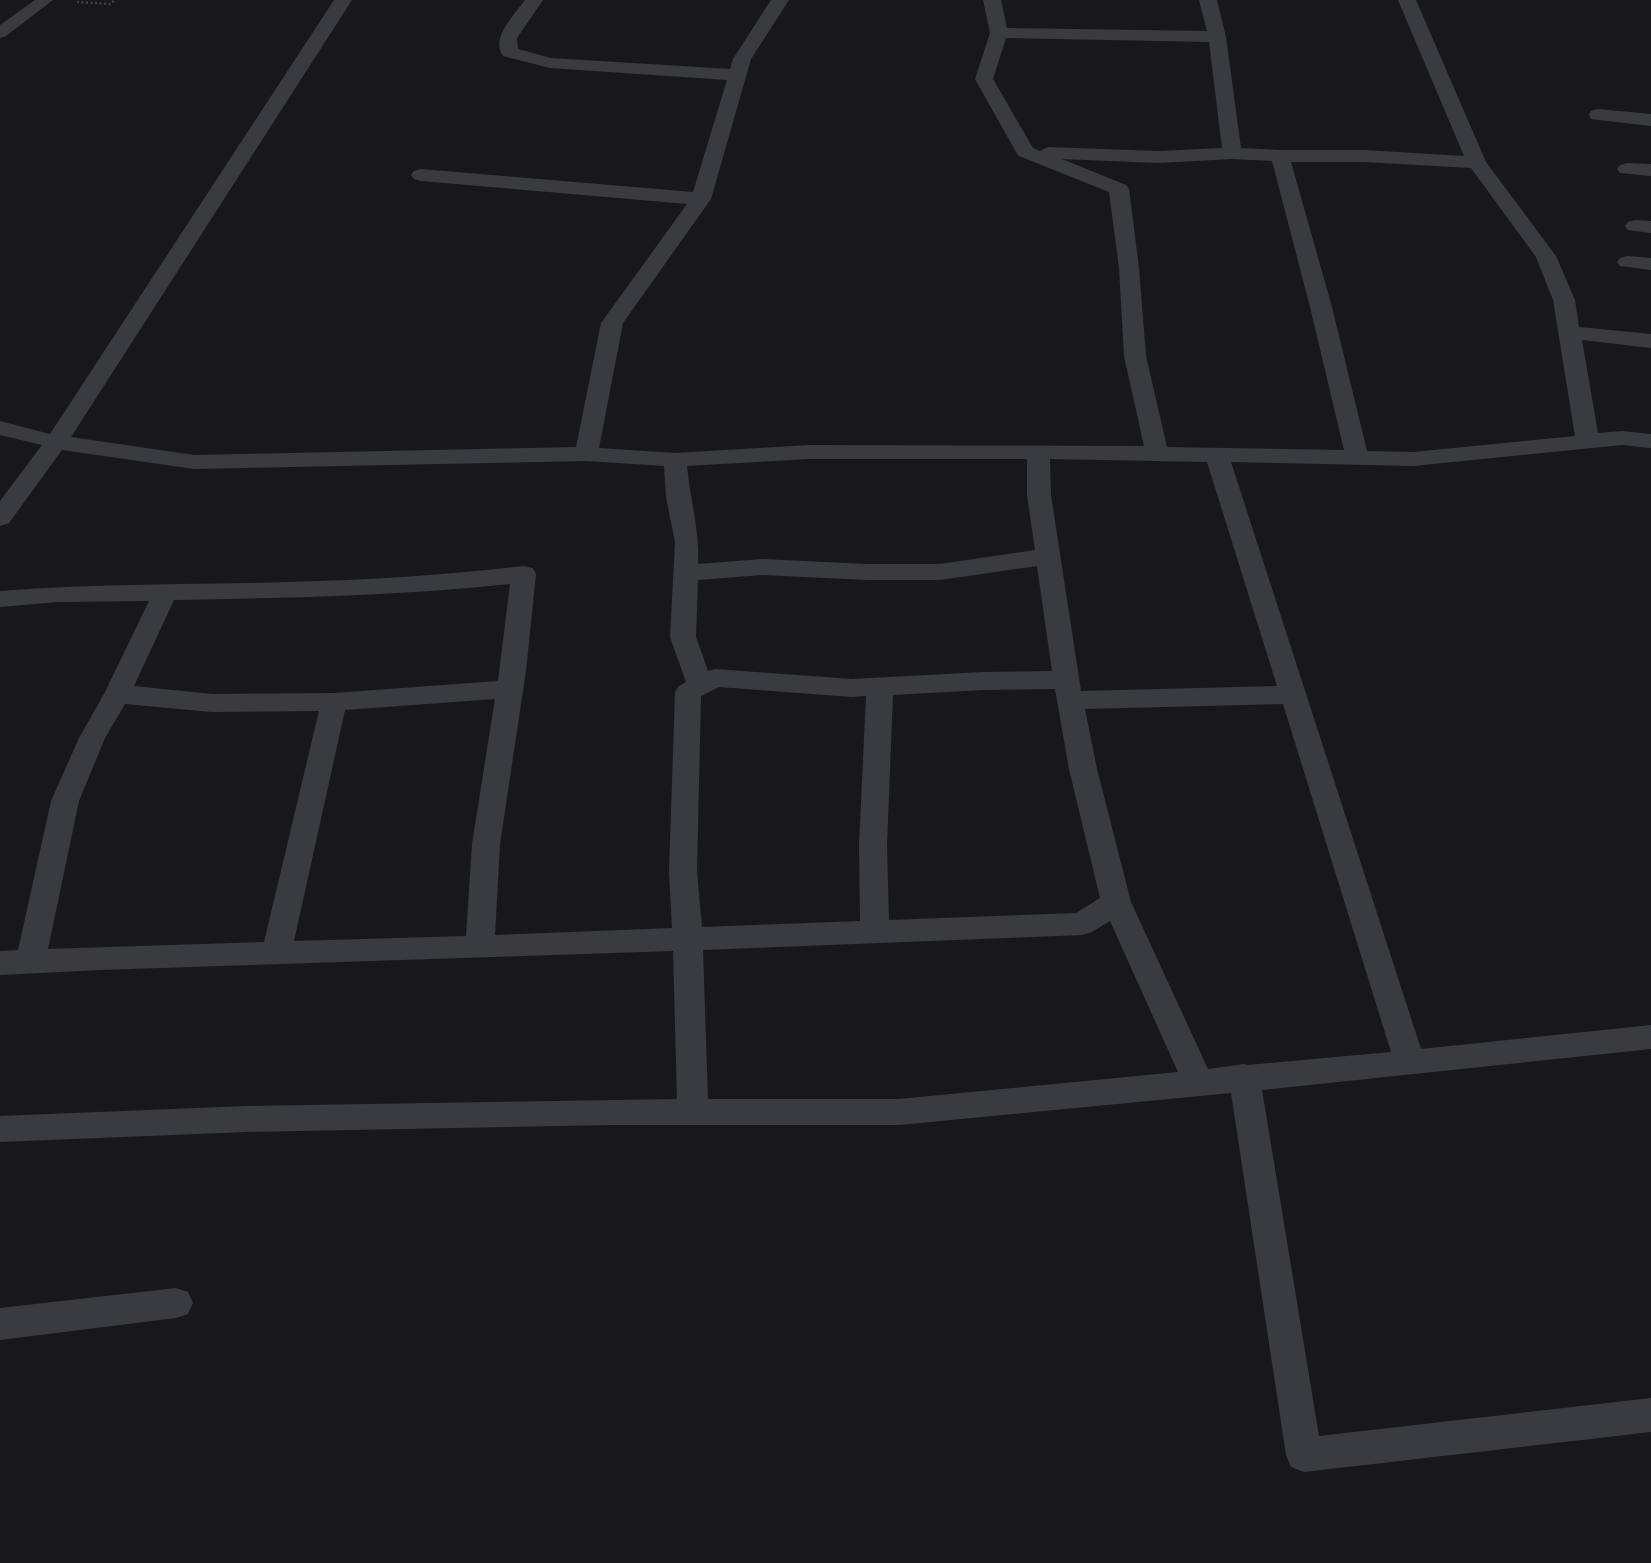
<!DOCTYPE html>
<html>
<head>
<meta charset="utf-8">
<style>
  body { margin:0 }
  canvas { display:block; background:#18181a }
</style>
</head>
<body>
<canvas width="1651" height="1563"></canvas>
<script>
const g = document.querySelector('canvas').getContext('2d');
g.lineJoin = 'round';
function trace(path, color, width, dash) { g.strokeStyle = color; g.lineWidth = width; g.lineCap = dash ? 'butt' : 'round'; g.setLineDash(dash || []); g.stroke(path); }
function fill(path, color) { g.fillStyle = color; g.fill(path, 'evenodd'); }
trace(new Path2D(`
  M77,2L110,4L115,0`), '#3f4246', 2.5, [2, 2.5]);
fill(new Path2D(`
  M35,0H53L6,36L0,38V25Z`), '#393b3f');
fill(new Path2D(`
  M334,0H352L71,437L194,455L576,447L601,323L687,204L421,181L414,179L411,175L414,171L421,169L693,192L727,80L550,68L503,56C490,38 515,14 525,0H543L517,38L518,49L551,58L730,69L733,59L771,0H789L751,59L711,199L623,323L599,448L675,453L809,445L1144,446L1124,356L1119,268L1109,192L1019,156L1016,152L975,79L990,33L983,0H1001L1007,28L1207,31L1199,0H1217L1226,37L1241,148L1280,150H1364L1464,156L1398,0H1416L1486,162L1556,256L1575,300L1579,327L1651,334V348L1582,340L1598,433L1622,431L1651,434V448L1622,445L1413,466L1231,462L1421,1049L1651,1025V1049L1262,1090L1319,1436L1651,1398V1432L1304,1472L1291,1467L1286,1455L1231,1093L899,1125H611L246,1132L0,1142V1116L246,1106L677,1099L673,951L100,970L0,975V951L18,950L51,801L79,738L104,694L149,601L58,602L0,607V591C96,583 192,585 289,582C368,580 445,575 524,566L533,568L536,574L526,671L500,844L495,935L672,928L669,872L675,692L679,686L686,682L670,637L675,542L666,497L664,466L586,461L194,469L62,450L9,523L0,526V501L42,445L0,435V421L50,434ZM1006,38L1209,42L1222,148L1158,151L1048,147L1040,151L1033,148L993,79ZM1062,159L1158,163L1232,159L1272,161L1310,307L1344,450L1167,447L1146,356L1139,268L1129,189L1126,185ZM1291,162H1364L1471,168L1536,257L1553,300L1575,436L1413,452L1367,451L1332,307ZM809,459H1027V495L1035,550L940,564H867L762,559L698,564C700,531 690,499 687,466ZM1050,459L1207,462L1277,686L1081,691L1051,495ZM1037,566L1052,671L983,672L852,679L715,669L708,671L696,637L698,580L762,575L867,580H940ZM510,584L498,681L334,693L212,694L134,686L174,600C287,598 399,596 510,584ZM719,687L852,697L866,696L859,845L860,921L702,927L697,872L701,696ZM1055,689L1069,769L1100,898L1076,913L889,920L887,845L893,695L983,690ZM495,699L472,844L466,936L294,941L345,710ZM125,704L212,712L319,711L264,942L48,949L79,801L105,738ZM1283,704L1391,1052L1248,1065L1244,1064L1208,1069L1131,902L1097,769L1085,709ZM1110,921L1178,1072L899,1099H708L703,950L1082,935L1092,932Z
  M1598,109L1651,114V126L1591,119L1589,115L1591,111Z
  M1627,163L1651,164V176L1620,173L1617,169L1620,165Z
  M1635,220L1651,221V233L1628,230L1625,226L1628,222Z
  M1627,256L1651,258V270L1620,266L1617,262L1620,258Z
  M176,1288L188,1292L193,1303L188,1314L176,1318L0,1340V1308Z`), '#393b3f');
</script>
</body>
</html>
